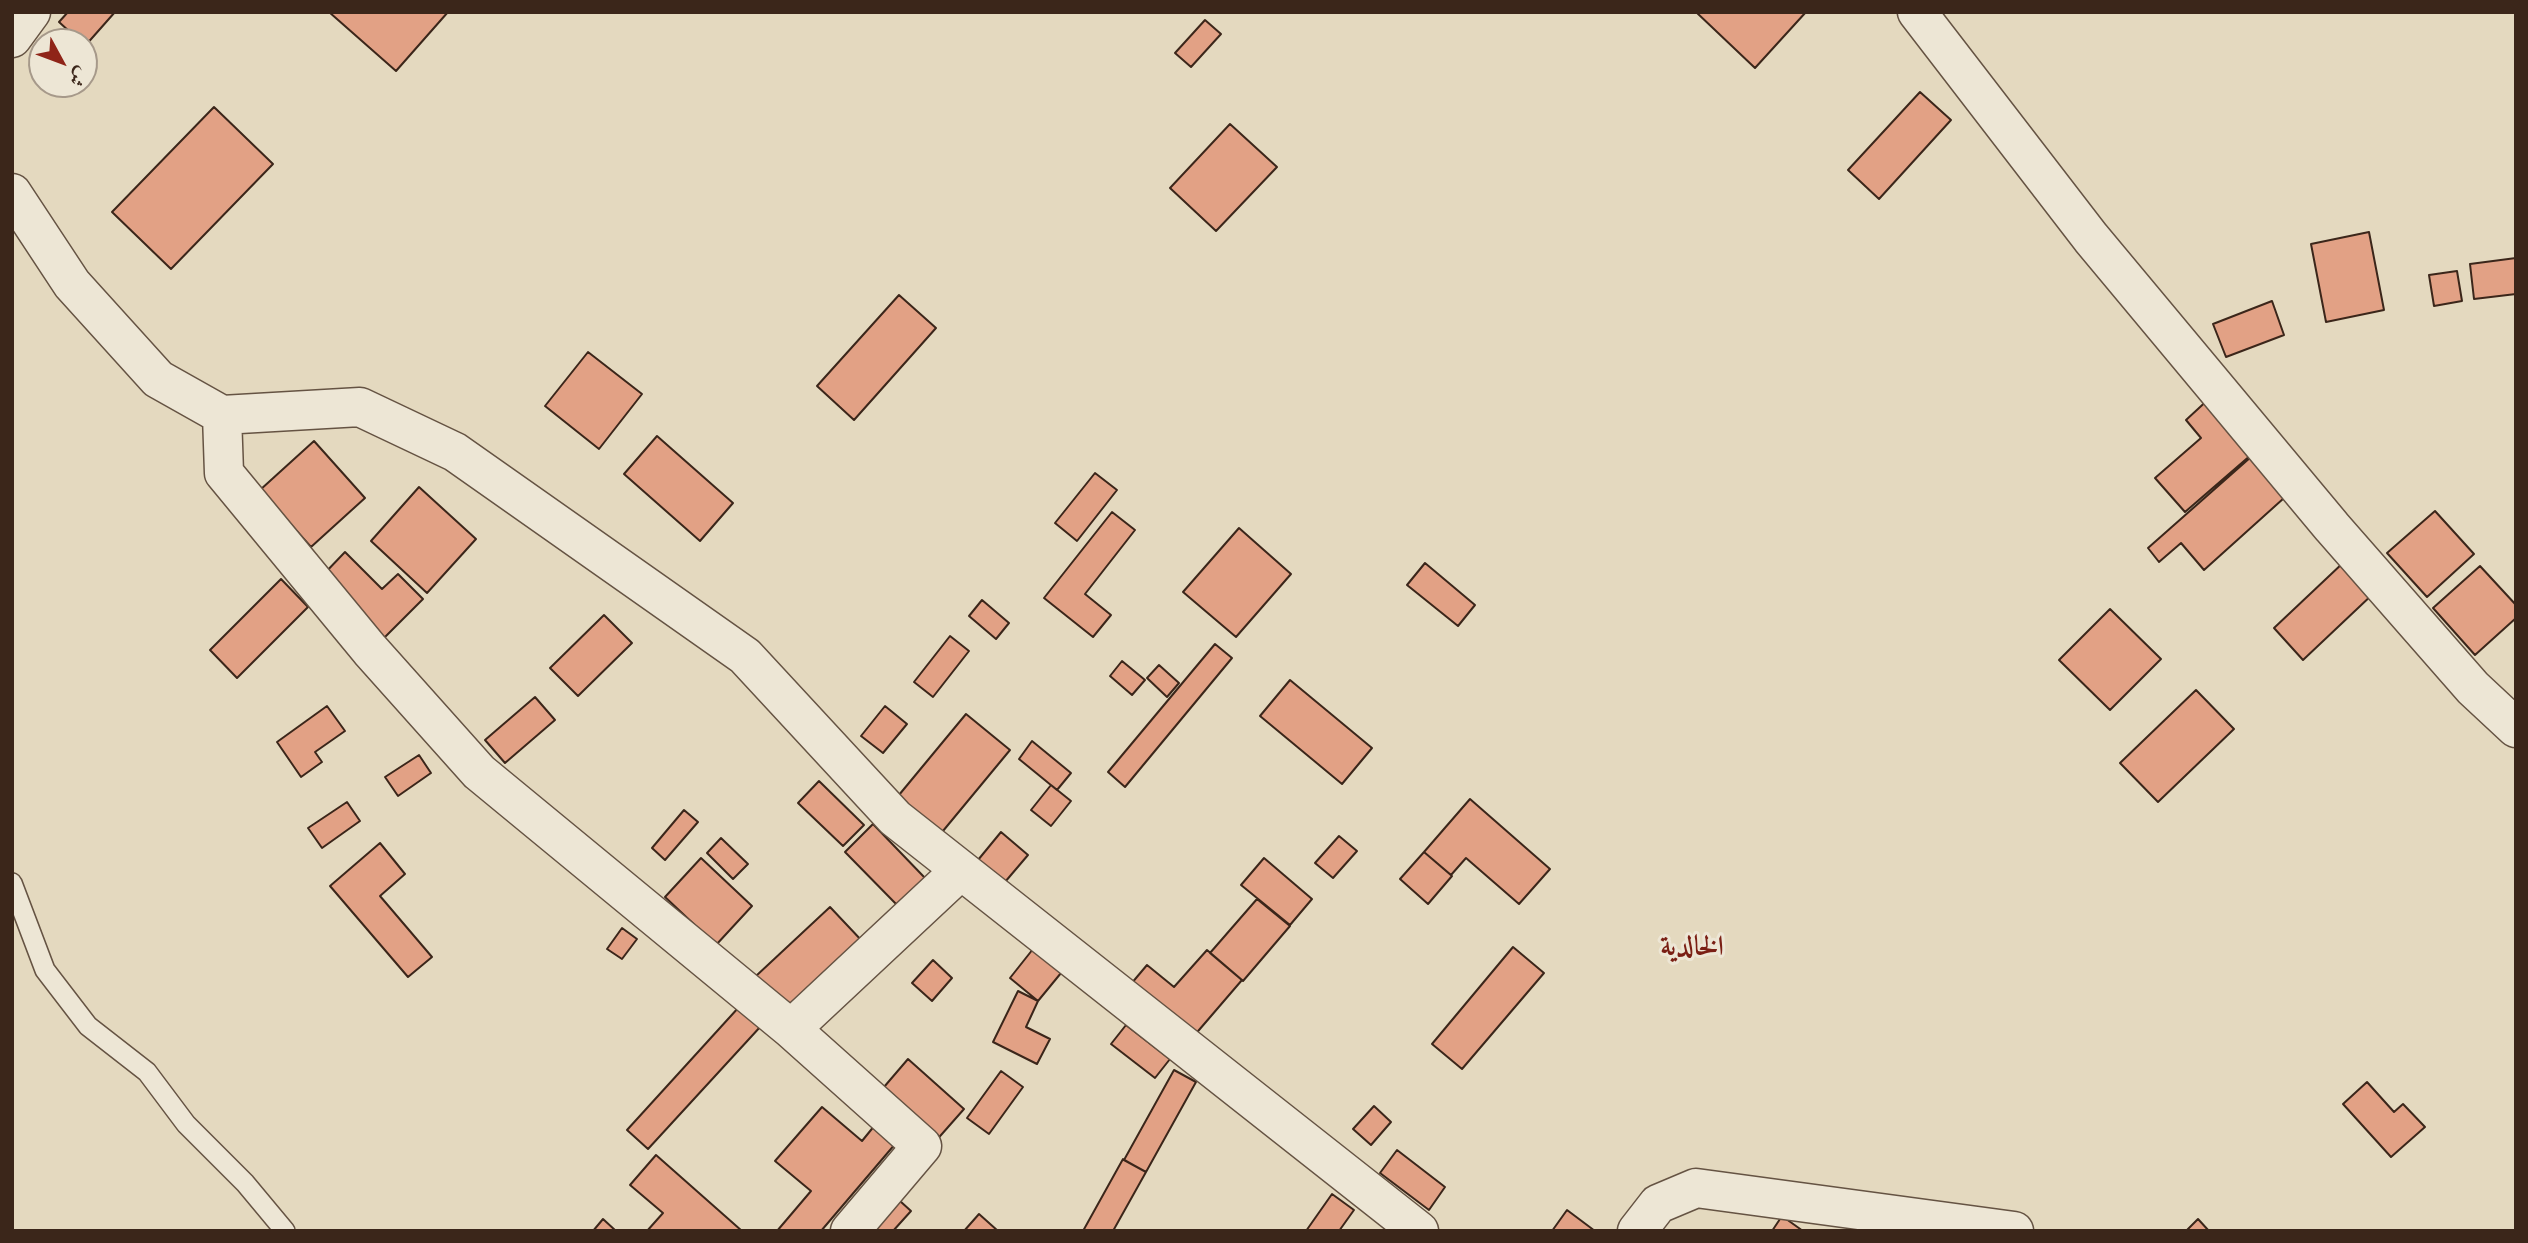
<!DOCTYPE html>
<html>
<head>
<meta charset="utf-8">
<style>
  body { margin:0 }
  #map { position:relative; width:2528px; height:1243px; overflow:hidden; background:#e4d9bf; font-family:"Old Standard TT",Amiri,serif }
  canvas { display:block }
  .frame { position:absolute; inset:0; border:14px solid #3b261a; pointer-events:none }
  .north { position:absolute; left:28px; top:28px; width:70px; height:70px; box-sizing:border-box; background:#ede6d5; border:2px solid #a6998a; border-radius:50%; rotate:131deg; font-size:19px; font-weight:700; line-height:28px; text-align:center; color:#3b261a }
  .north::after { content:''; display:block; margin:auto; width:24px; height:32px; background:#8f2418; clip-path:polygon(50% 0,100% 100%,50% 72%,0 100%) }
</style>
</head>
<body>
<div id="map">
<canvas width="2528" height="1243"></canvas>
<div class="frame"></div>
<div class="north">ش</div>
</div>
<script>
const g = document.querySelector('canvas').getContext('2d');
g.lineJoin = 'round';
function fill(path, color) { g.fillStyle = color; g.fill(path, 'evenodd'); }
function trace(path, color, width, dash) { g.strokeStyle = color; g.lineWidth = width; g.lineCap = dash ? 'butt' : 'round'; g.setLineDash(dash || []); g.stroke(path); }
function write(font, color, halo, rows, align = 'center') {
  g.font = font + ' "Old Standard TT",Amiri,serif'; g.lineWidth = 6; g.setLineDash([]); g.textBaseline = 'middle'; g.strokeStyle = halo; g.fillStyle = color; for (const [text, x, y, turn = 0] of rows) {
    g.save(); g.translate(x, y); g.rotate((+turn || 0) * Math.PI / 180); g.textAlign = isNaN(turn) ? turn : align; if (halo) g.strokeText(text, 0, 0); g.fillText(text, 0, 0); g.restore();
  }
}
const building = new Path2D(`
  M68,12H115L85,46L84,42H81L59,22Z
  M329,12H448L396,71Z
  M1696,12H1806L1755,68Z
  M1205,20L1221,34L1191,67L1175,53Z
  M1920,92L1951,120L1879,199L1848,170Z
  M214,107L273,164L171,269L112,212Z
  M1230,124L1277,167L1216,231L1170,188Z
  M2369,232L2384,310L2326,322L2311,244Z
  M2516,258V294L2474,299L2470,264Z
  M2457,271L2462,301L2434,306L2429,275Z
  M899,295L936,328L854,420L817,386Z
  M2272,301L2284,335L2226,357L2213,324Z
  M588,352L642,394L599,449L545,406Z
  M2212,396L2259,448L2185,512L2155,478L2201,438L2186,420Z
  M657,436L733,503L700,541L624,474Z
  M314,441L365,498L311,547L260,490Z
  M2260,449L2294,489L2204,570L2181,543L2159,562L2148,548Z
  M1095,473L1117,490L1077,541L1055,523Z
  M419,487L476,539L427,593L371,541Z
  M2435,511L2474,554L2427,597L2387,553Z
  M1112,512L1135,530L1085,594L1111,615L1093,637L1044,598Z
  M1239,528L1291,574L1236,637L1183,592Z
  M345,552L382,589L398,574L423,599L384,638L322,576Z
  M2345,561L2375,592L2303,660L2274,628Z
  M1425,563L1475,605L1458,626L1407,585Z
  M2480,566L2516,605V618L2475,655L2433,608Z
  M281,579L308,607L237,678L210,650Z
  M982,600L1009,623L996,639L969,616Z
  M2110,609L2161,659L2110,710L2059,660Z
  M604,615L632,643L578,696L550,668Z
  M950,636L969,651L933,697L914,682Z
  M1215,644L1232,658L1125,787L1108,772Z
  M1122,661L1145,680L1132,695L1110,676Z
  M1159,665L1179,683L1167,697L1147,678Z
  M1290,680L1372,748L1342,784L1260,716Z
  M2196,690L2234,729L2158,802L2120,763Z
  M535,697L555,720L505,763L485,740Z
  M327,706L345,731L315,752L322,762L301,777L277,742Z
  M885,706L907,724L883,753L861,736Z
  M966,714L1010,750L938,837L894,801Z
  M1032,741L1071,773L1057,790L1019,759Z
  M419,755L431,773L398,796L385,777Z
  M819,781L864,825L843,846L798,803Z
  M1051,785L1071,801L1051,826L1031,810Z
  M1470,799L1550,869L1519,904L1466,858L1451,875L1424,852Z
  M347,802L360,821L322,848L308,828Z
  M684,810L698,822L665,860L652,848Z
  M873,824L925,878L898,906L845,852Z
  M1001,832L1028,855L1005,882L978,860Z
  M1339,836L1357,851L1333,878L1315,863Z
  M721,838L748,864L733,879L707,853Z
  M380,843L405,874L380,896L432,957L408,977L330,886Z
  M1424,852L1452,876L1428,904L1400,879Z
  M701,858L752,906L716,945L665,897Z
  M1264,858L1312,899L1290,925L1241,885Z
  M1257,899L1290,926L1243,981L1210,953Z
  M830,907L863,942L789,1012L756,976Z
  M622,928L637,939L622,959L607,949Z
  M1513,947L1544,973L1462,1069L1432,1044Z
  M1033,949L1061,973L1038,1001L1010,978Z
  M1207,950L1242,980L1193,1037L1131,984L1147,965L1174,987Z
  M933,960L952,978L932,1001L912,983Z
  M1018,991L1038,1001L1026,1027L1050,1039L1037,1064L993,1042Z
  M739,1007L761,1026L648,1149L627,1130Z
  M1126,1025L1170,1059L1155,1078L1111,1044Z
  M908,1059L964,1109L934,1143L878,1094Z
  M1174,1070L1196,1082L1146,1172L1124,1160Z
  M1001,1071L1023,1087L989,1134L967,1118Z
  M2367,1082L2394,1112L2403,1104L2425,1127L2391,1157L2343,1104Z
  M1374,1106L1391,1122L1371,1145L1353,1129Z
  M822,1107L862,1141L875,1125L896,1143L821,1231H777L811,1191L775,1161Z
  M1397,1150L1445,1187L1429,1210L1380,1173Z
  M656,1155L742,1231H647L663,1213L630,1185Z
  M1123,1159L1146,1172L1113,1231H1083Z
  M889,1191L911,1211L893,1231H854Z
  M1332,1194L1354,1210L1339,1231H1306Z
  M1567,1210L1595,1231H1552Z
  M979,1214L998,1231H964Z
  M1782,1216L1803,1231H1772Z
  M603,1219L616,1231H593Z
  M2198,1219L2209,1231H2186Z`);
fill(building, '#e2a185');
trace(building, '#3b261a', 2);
const lane = new Path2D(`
  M12,883L45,970L88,1026L147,1072L186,1124L245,1183L285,1231`);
const street = new Path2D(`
  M1917,12L2091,238L2332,527L2473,688L2516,728
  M12,38L31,12
  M12,193L72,284L158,379L222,415L360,407L455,452L745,656L895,818L1419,1231
  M222,415L224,473L370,650L479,772L791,1029L922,1146L850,1231
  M791,1029L961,870
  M1637,1231L1658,1204L1696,1188L2014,1231`);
trace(lane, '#655343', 22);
trace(street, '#655343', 41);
trace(lane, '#ede6d5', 19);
trace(street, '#ede6d5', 38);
write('bold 28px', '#7a1f14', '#ede6d5', [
  ["الخالدية",1692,948]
]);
</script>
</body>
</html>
